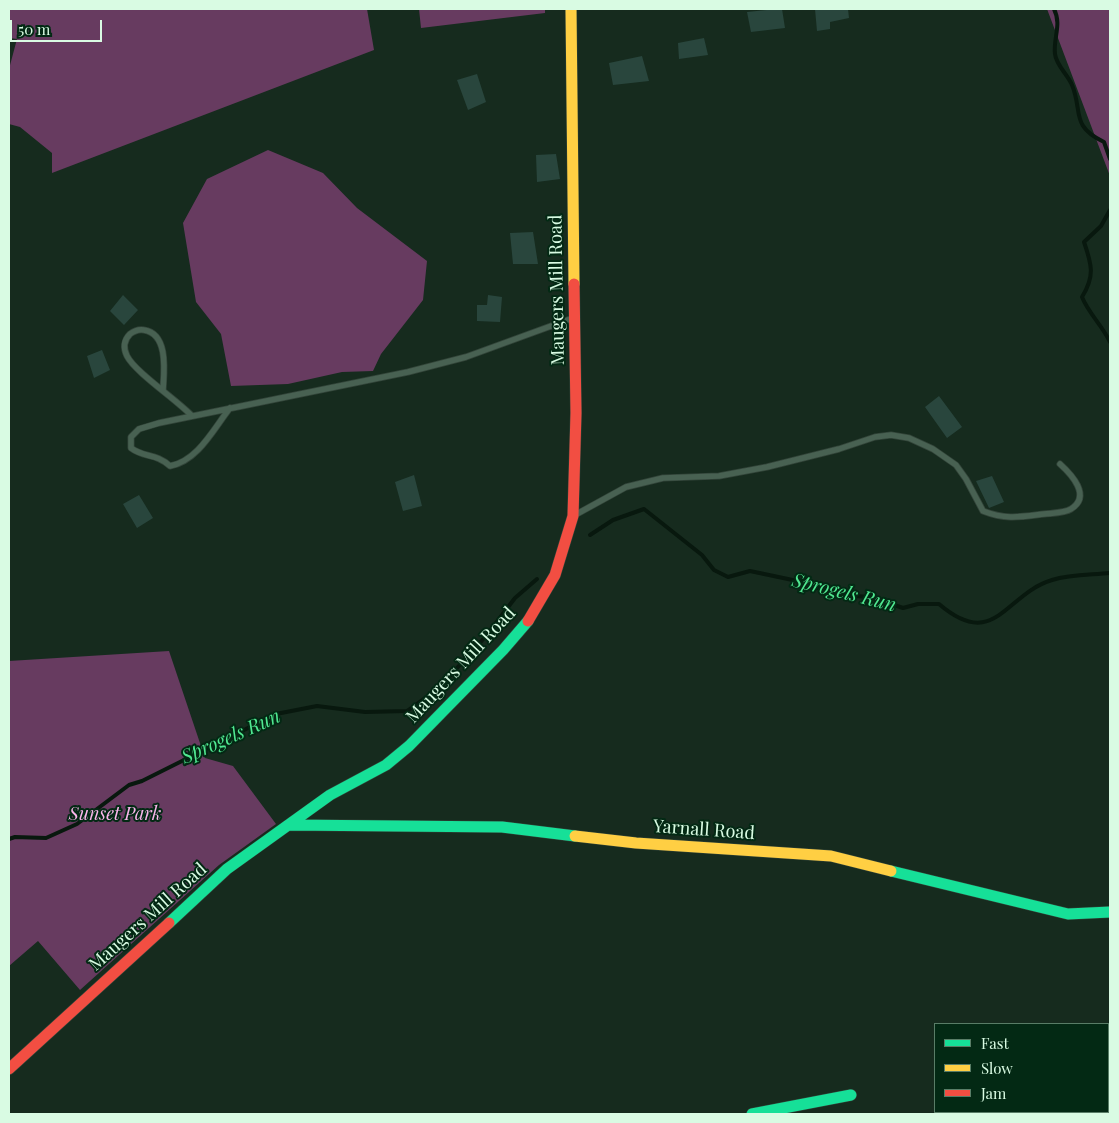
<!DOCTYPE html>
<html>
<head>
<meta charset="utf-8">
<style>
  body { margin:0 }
  #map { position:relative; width:1119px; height:1123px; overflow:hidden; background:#162b1e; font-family:"Playfair Display",serif }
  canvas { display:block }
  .frame { position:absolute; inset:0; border:10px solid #d9fbe3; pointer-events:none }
  .legend { position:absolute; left:934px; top:1023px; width:175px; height:90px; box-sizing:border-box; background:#032914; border:1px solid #597d67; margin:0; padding:6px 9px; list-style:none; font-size:15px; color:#d9fbe3 }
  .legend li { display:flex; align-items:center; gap:10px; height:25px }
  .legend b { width:25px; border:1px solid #597d67 }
  .scale { position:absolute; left:10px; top:20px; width:92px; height:22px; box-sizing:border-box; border:2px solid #d9fbe3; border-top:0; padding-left:6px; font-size:15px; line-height:18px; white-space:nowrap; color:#d9fbe3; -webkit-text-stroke:4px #032914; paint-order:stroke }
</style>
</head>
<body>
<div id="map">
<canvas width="1119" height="1123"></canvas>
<div class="frame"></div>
<ul class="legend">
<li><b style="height:6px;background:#16e098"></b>Fast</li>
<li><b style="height:6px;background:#ffcf43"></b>Slow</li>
<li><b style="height:6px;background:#f24e42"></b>Jam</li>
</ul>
<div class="scale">50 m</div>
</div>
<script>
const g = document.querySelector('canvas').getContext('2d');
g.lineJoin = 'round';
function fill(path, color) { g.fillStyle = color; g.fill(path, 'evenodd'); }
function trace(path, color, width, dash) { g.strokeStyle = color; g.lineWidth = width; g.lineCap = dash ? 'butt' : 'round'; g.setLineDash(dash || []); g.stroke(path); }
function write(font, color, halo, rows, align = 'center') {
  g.font = font + ' "Playfair Display",serif'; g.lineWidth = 4; g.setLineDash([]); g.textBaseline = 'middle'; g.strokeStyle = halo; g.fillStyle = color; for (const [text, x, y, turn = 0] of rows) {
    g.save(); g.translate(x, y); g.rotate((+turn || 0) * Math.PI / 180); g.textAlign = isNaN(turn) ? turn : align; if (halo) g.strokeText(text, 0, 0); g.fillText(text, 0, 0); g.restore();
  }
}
fill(new Path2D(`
  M9,9H367L374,50L52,173V153L20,127L9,124V69L17,39L9,38Z
  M419,9H545V13L421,28Z
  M1047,9H1110V176Z
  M268,150L323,173L357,208L427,261L423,300L381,354L373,371L342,372L288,384L231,386L221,334L196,302L183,223L207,179Z
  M169,651L205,758L233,766L276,824L219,865L80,990L38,941L9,966V661Z`), '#673b60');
trace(new Path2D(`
  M1054,9C1062,25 1053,38 1055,54C1056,65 1068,75 1072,85C1083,111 1070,126 1104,142L1110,159
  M1110,210L1101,226L1084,242C1092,265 1095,276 1082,297C1089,314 1102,325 1110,342
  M590,535L613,520L644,509L702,555L714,570L728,577L750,571L802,582L838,595L871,597L903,608L918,604H939C995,652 1005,594 1052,580C1071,574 1091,575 1110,573
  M9,839L15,837L46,838L77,824L129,785L142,781L276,714L317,706L365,712L407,711L439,688L486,636L515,598L537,579`), '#08180e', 4);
fill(new Path2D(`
  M776,9H782L785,28L751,32L747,12Z
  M815,9H848L849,18L830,22V29L817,31Z
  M704,38L708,55L679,59L678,43Z
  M642,56L649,81L613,85L609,63Z
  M477,74L486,102L468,110L457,80Z
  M556,154L560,179L537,182L536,155Z
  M533,232L538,264H513L510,233Z
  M123,295L138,310L124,325L110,311Z
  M488,295L502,297L500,322L477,321V305H487Z
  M102,350L110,370L94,378L87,356Z
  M939,396L962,427L947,438L925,407Z
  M414,475L422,506L403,511L395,482Z
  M992,476L1004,502L989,508L976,481Z
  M139,495L153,518L137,528L123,504Z`), '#29463d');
const lane = new Path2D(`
  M163,390C164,372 169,334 144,330C139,329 134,331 130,334C124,340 123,348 127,356C135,372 177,400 192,416
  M230,408C214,428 198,461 170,466C156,453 144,458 131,448V437L139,429L159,423L408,372L466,357L573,318
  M575,515L626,487L663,478L719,476L767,467L839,449L875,437L891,435L909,438L933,449L956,465L966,479L983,511C1006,520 1020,517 1044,514C1052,513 1065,513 1071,509C1092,496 1071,474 1060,464`);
const fast = new Path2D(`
  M289,825L502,827L575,836
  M891,871L1068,914L1110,912
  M169,923L227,869L330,795L386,765L409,746L503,650L528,621
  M752,1114L851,1095`);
const slow = new Path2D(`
  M571,9L574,284
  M575,836L636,843L831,856L891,871`);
const jam = new Path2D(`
  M528,621L555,575L573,516L576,413L574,284
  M9,1069L169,923`);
trace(lane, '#33453a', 7);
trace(fast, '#33453a', 12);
trace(slow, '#33453a', 12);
trace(jam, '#33453a', 12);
trace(lane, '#486152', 5.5);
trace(fast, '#16e098', 11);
trace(slow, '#ffcf43', 11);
trace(jam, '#f24e42', 11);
write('18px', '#d9fbe3', '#032914', [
  ["Maugers Mill Road",557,290,-91],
  ["Maugers Mill Road",461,665,-47],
  ["Yarnall Road",704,830,4],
  ["Maugers Mill Road",148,917,-42]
]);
write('italic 18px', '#fbb6ec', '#032914', [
  ["Sunset Park",115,814]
]);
write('italic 19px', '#50e891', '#032914', [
  ["Sprogels Run",844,593,14],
  ["Sprogels Run",231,737,-24]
]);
</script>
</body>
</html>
